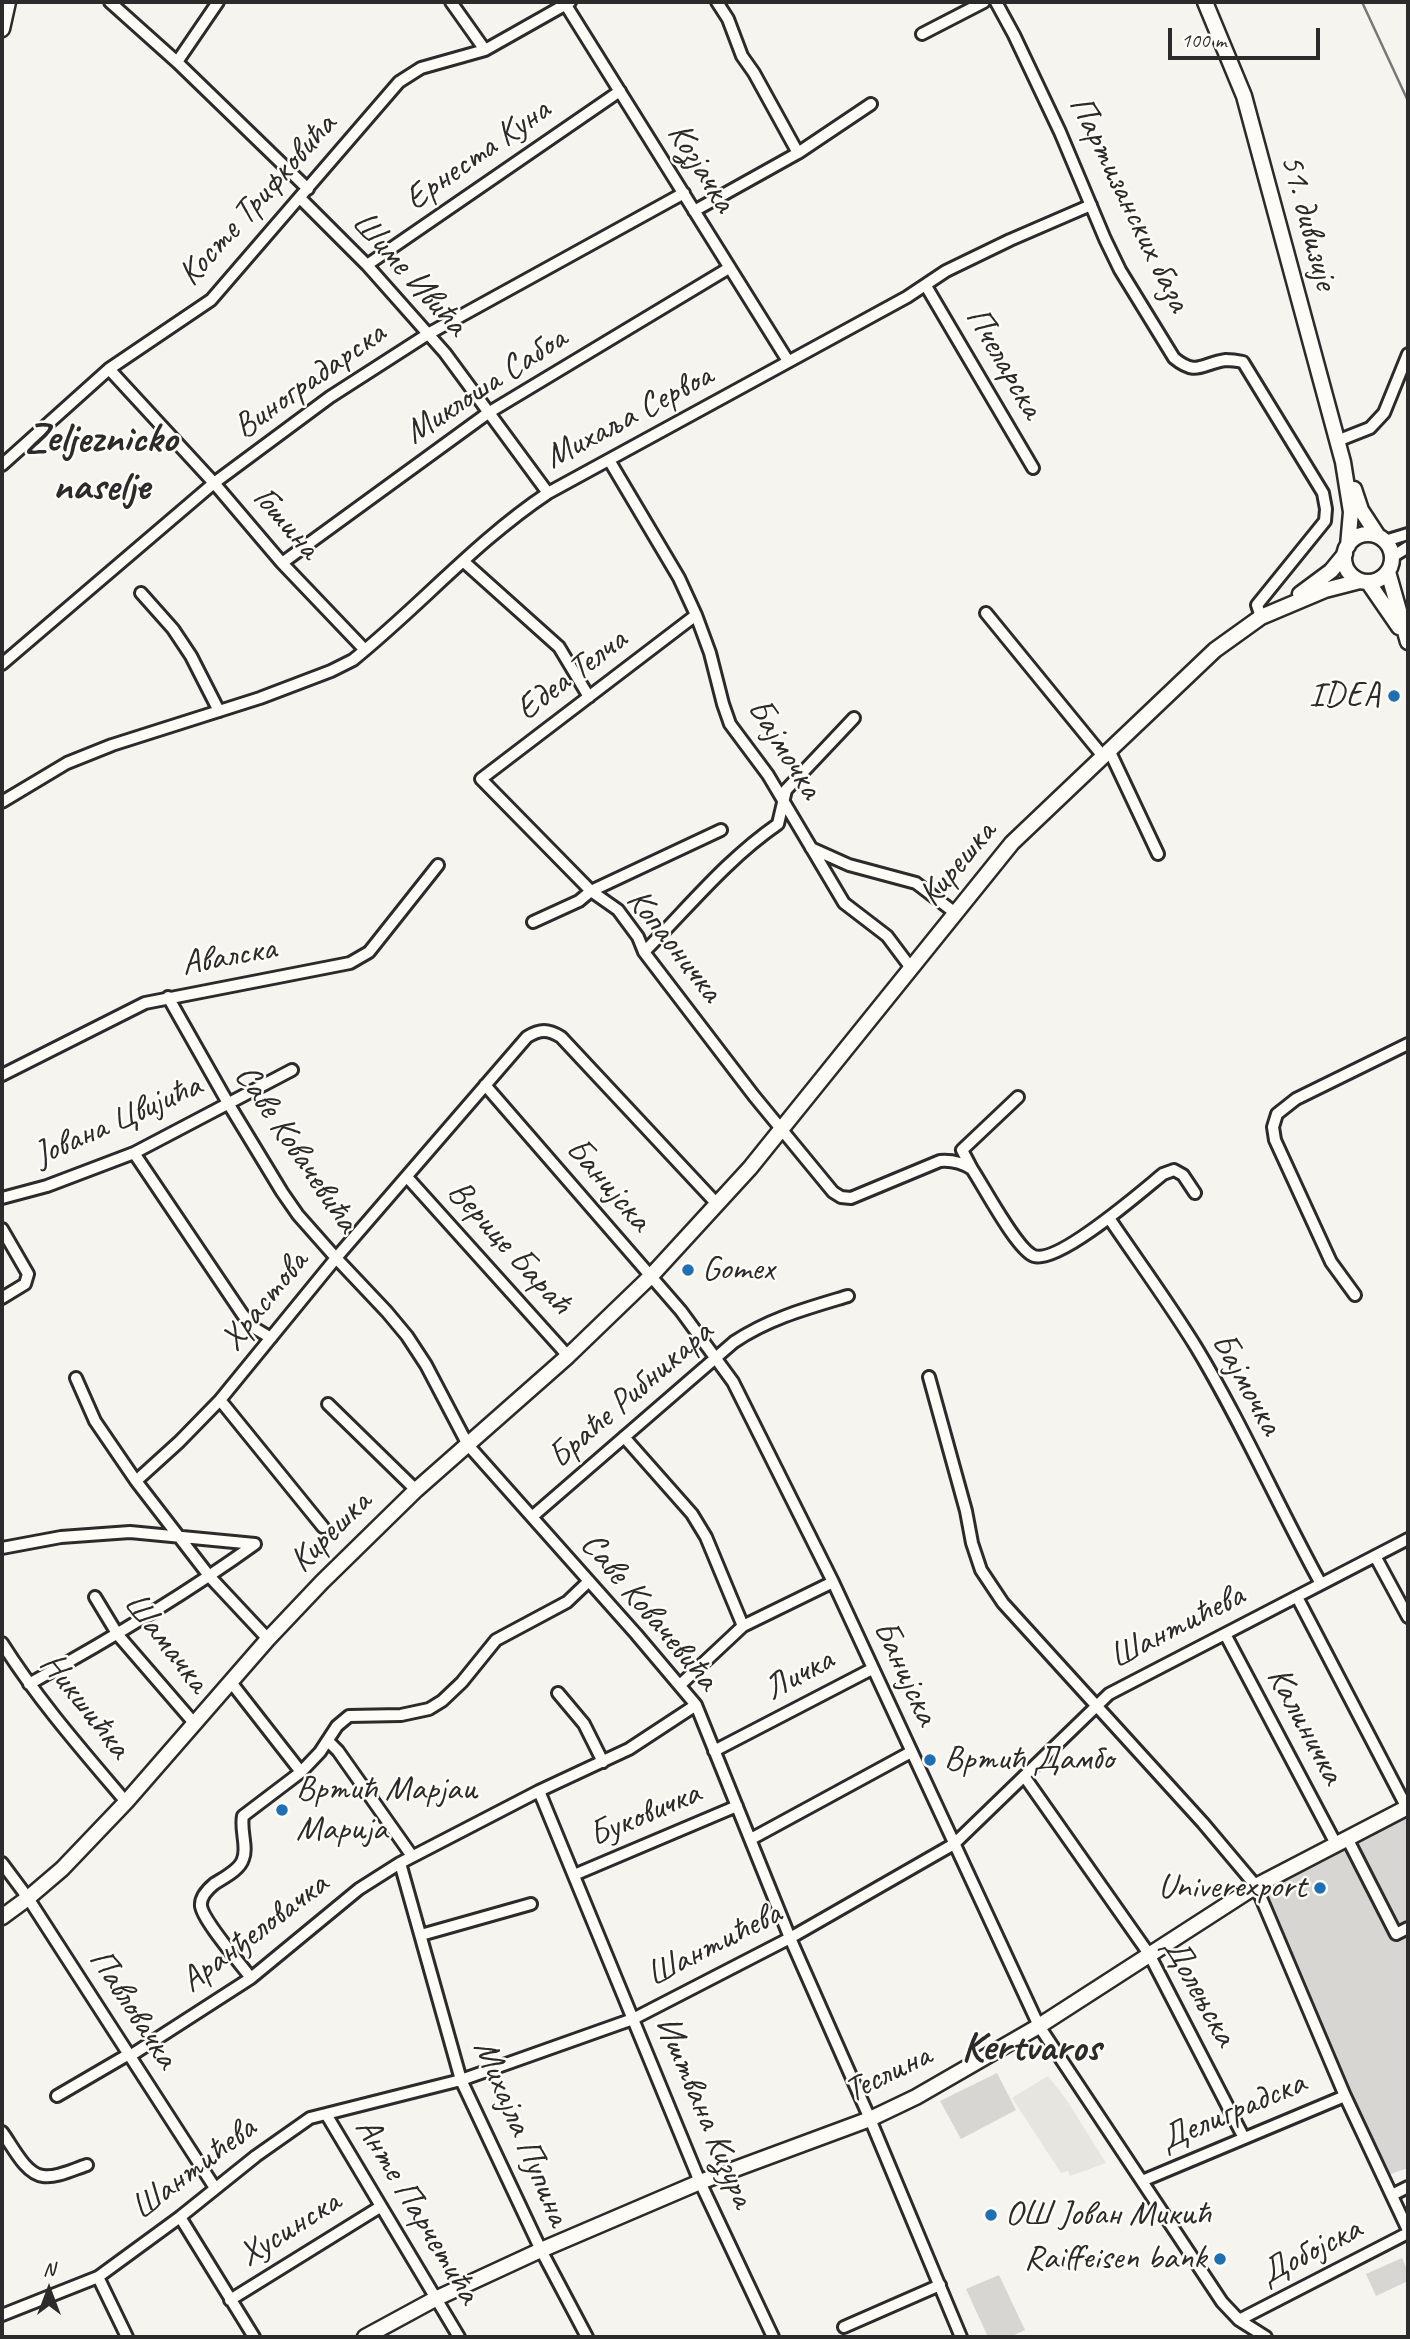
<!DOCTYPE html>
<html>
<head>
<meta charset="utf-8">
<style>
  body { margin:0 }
  #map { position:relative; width:1410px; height:2339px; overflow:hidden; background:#f5f4ef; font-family:Caveat,sans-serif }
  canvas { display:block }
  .frame { position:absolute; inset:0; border:4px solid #2b2b2b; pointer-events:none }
  .north { position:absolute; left:14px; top:2255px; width:70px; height:70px; -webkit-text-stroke:5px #fdfcf7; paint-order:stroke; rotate:0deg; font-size:19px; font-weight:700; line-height:28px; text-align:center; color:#2b2b2b }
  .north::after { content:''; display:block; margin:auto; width:24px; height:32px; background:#2b2b2b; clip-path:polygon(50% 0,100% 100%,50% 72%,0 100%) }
  .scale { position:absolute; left:1168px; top:28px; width:152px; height:32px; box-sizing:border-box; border:4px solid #2b2b2b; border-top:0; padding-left:9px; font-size:21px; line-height:24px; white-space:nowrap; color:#2b2b2b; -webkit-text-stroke:5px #fdfcf7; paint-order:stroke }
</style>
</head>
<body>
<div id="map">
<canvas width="1410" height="2339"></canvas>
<div class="frame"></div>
<div class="north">N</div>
<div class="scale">100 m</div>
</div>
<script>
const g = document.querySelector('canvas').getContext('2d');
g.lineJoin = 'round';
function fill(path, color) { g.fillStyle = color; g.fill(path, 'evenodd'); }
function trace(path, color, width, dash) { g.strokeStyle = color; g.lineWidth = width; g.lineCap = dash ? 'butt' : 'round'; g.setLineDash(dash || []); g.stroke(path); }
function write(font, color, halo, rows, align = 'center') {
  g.font = font + ' Caveat,sans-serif'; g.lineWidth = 5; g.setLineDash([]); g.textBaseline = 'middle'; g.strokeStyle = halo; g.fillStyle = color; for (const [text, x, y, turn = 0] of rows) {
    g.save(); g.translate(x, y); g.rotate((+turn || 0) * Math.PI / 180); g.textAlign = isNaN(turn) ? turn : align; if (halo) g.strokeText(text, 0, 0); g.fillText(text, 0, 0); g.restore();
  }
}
fill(new Path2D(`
  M1048,2076L1066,2099L1106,2163L1070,2176L1068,2171L1061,2173L1012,2098Z`), '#e6e5e0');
fill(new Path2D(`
  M1408,1809V2168L1385,2176L1259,1887Z
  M997,2073L1016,2110L961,2139L940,2101Z
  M1402,2258L1408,2272V2281L1376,2296L1366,2274Z
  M999,2275L1025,2330L1010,2337H988L966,2289Z`), '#d7d6d2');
trace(new Path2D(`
  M1362,2L1408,101`), '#797877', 2.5);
const minor = new Path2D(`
  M110,2L177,62L308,189
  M451,2L485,50
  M564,2L788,361
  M717,2L728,19L742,56L754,73L798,153
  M996,2L1014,35L1060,132L1105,239L1120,270L1174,358C1197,377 1202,363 1226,360C1231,360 1238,361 1243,362L1323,493L1326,509L1325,521L1257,605L1261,617
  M922,34L984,2
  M177,62L218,2
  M300,198L367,265L445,353L548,493
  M694,211L798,153L871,104
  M367,265L620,91
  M926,286L1033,468
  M109,369L214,483L282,563L365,650
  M1337,441L1370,428L1384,413L1408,354
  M609,460L679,578L696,615L710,653L723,704L730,724L768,775L844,903L887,936L911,968
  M2,465L109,369L211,300L399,82L421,68L485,50L570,2
  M1385,541L1408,534
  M1392,557L1408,547
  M463,561L559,647L589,697
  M282,563L488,413L729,268
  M141,593L173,629L191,656L219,711
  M986,613L1102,755
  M696,615L481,779L591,891L618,910L638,937L644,952L754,1096L833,1192L841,1197L851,1198L940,1161C952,1160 961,1162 972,1169C984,1187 1017,1250 1034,1256C1059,1264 1142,1191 1163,1174L1174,1170L1183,1175L1195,1193
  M2,664L214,483L330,397L428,334L684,193
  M1109,750L1158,854
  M2,802L67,763L112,745L260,698L331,671L353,660C420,606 476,541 548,493L907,297L946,271L1010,240L1091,205
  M811,848L849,865L916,883L954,912
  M533,922L579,901L591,891L721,830
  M644,952C688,908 726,860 778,824L786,790L854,718
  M168,997L228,1103L282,1192L298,1215L336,1258L387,1312L407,1336L426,1365L468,1445L636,1634L696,1705L790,1938L870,2119L961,2337
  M2,1075L145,1003L350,963L369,952L438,865
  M485,1085L681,1311L733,1382L833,1582L1039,2026L1222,2302L1239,2320L1266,2337
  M134,1153L243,1315L256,1329L271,1338
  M972,1169L962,1150L1018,1097
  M407,1177L568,1356
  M2,1198L47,1186L134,1153L292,1070
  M1109,1218C1138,1261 1169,1303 1196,1347C1242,1423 1278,1506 1321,1584
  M2,1229L28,1274L25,1284L2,1298
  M1355,1295L1331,1262L1275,1140L1273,1127L1277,1114L1296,1099L1408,1044
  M929,1377L966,1511L972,1543L981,1570L1003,1603L1203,1823L1256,1886L1345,2096L1408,2230
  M76,1378L95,1421L136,1481L210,1577L268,1639
  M220,1400L323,1527
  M328,1404L416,1490
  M624,1437L692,1514L706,1537L743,1626
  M136,1481L179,1442L220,1400L336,1258L527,1037C540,1029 548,1029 561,1037L717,1204
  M533,1516L734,1342C770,1318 808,1308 848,1296
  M2,1548L61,1537L130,1532L255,1544
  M1375,1556L1408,1617
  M95,1597L118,1635L194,1723
  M1297,1597L1407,1808
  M1225,1634L1336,1844
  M2,1643C38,1700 82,1750 126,1802
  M230,1681L301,1772
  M29,1684C107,1641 183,1596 255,1544
  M680,1685L743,1626L833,1582
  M558,1693L584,1724L603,1762
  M328,1741L338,1751L412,1856
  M714,1751L872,1669
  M1024,1776L1149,1954L1244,2138
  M539,1791L700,2182L773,2337
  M1347,1838L1396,1934L1408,1928
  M751,1839L911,1752
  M2,1863L28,1898L215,2188
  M400,1863L461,2080L541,2250L587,2337
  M574,1875L737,1806
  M421,1935L531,1904
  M251,1978C241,1964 203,1921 201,1906C200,1897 208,1889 214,1884C223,1878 240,1870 243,1859C248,1847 240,1830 243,1816L301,1772L320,1752L337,1726L349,1716L401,1715L429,1709L442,1701L462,1682L496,1640L567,1602L589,1581
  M130,2056L251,1978L359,1889L400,1863L539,1791L629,1749L696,1705
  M57,2096L129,2054
  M326,2114L459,2337
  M2,2132C12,2145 25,2174 43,2176C57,2178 74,2169 87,2165
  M1142,2181L1345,2096
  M1392,2195L1408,2187
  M180,2217L254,2337
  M98,2277L127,2337
  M230,2300L380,2207
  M2,2315L98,2277L180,2217L256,2156L310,2118L461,2080L633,2019L790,1938L954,1844L1109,1694L1408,1539
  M1239,2320L1408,2233
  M844,2327L940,2285`);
const tertiary = new Path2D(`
  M1205,2L1244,96L1343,462L1351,512L1348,546
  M2,29L8,2
  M1354,489L1361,510L1378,536
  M1344 558a24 24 0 1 1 48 0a24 24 0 1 1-48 0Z
  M1388,572L1408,642
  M1368,582L1399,627
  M1300,594L1331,571L1345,554
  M2,1917L28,1898L62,1869L126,1802L268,1639L322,1582L416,1490L568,1356L651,1276L750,1168L1012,843L1215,650L1261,617L1325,590L1360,581
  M365,2337L435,2299L541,2250L700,2182L870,2119L916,2097L1039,2026L1256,1886L1408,1807`);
trace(minor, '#2b2b2b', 16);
trace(tertiary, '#2b2b2b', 19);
trace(minor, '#fdfcf7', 10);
trace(tertiary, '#fdfcf7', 14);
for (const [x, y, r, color] of [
  [1394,696,7,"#1f6fb2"],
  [688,1270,7,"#1f6fb2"],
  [930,1760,7,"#1f6fb2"],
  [282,1810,7,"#1f6fb2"],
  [1320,1888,7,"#1f6fb2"],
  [991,2215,7,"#1f6fb2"],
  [1220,2259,7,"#1f6fb2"]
]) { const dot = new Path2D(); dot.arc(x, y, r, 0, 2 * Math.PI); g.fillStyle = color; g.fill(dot); trace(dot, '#fdfcf7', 2.5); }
write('35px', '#2b2b2b', '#fdfcf7', [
  ["Ернеста Куна",478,155,-35],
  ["Козјачка",701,168,58],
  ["Косте Трифковића",258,200,-48],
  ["Партизанских база",1129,204,64],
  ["51. дивизије",1308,222,75],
  ["Шиме Ивића",409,274,48],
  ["Пчеларска",1004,363,60],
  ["Виноградарска",310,381,-35],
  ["Миклоша Сабоа",486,386,-33],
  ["Михаља Сервоа",629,417,-28],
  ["Гошина",286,523,49],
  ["Едеа Телча",572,675,-37],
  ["Бајмочка",784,749,58],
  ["Кирешка",958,864,-50],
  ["Копаоничка",674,946,52],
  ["Авалска",229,957,-10],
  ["Јована Цвијића",118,1121,-24],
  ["Саве Ковачевића",296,1149,56],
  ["Банијска",608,1185,49],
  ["Верице Бараћ",509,1248,48],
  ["Храстова",265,1301,-51],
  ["Бајмочка",1246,1384,61],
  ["Браће Рибникара",631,1395,-41],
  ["Кирешка",331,1532,-45],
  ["Саве Ковачевића",649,1612,50],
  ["Шантићева",1177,1627,-27],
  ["Шамачка",166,1643,52],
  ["Банијска",905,1673,65],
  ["Личка",799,1675,-28],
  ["Никшићка",85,1706,52],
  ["Калиничка",1305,1726,62],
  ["Буковичка",645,1815,-23],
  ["Аранђеловачка",255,1933,-37],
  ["Шантићева",714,1945,-27],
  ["Долењска",1199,1992,61],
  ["Павловачка",133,2009,57],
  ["Теслина",888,2074,-26],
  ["Иштвана Кизура",704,2112,67],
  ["Делиградска",1233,2112,-23],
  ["Михајла Пупина",521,2133,67],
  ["Шантићева",194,2169,-37],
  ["Анте Парчетића",417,2211,59],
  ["Хусинска",290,2229,-32],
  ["Добојска",1311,2252,-27]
]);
write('35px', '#2b2b2b', '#fdfcf7', [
  ["IDEA",1380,696,"right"],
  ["Gomex",702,1270],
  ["Вртић Дамбо",944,1760],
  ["Вртић Марјаи",296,1790],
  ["Марија",296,1830],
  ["Univerexport",1306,1888,"right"],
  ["ОШ Јован Микић",1005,2215],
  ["Raiffeisen bank",1206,2259,"right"]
], 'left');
write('bold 42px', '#2b2b2b', '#fdfcf7', [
  ["Zeljeznicko",101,440],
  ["naselje",101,488],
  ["Kertvaros",1031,2049]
]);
</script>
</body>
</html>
